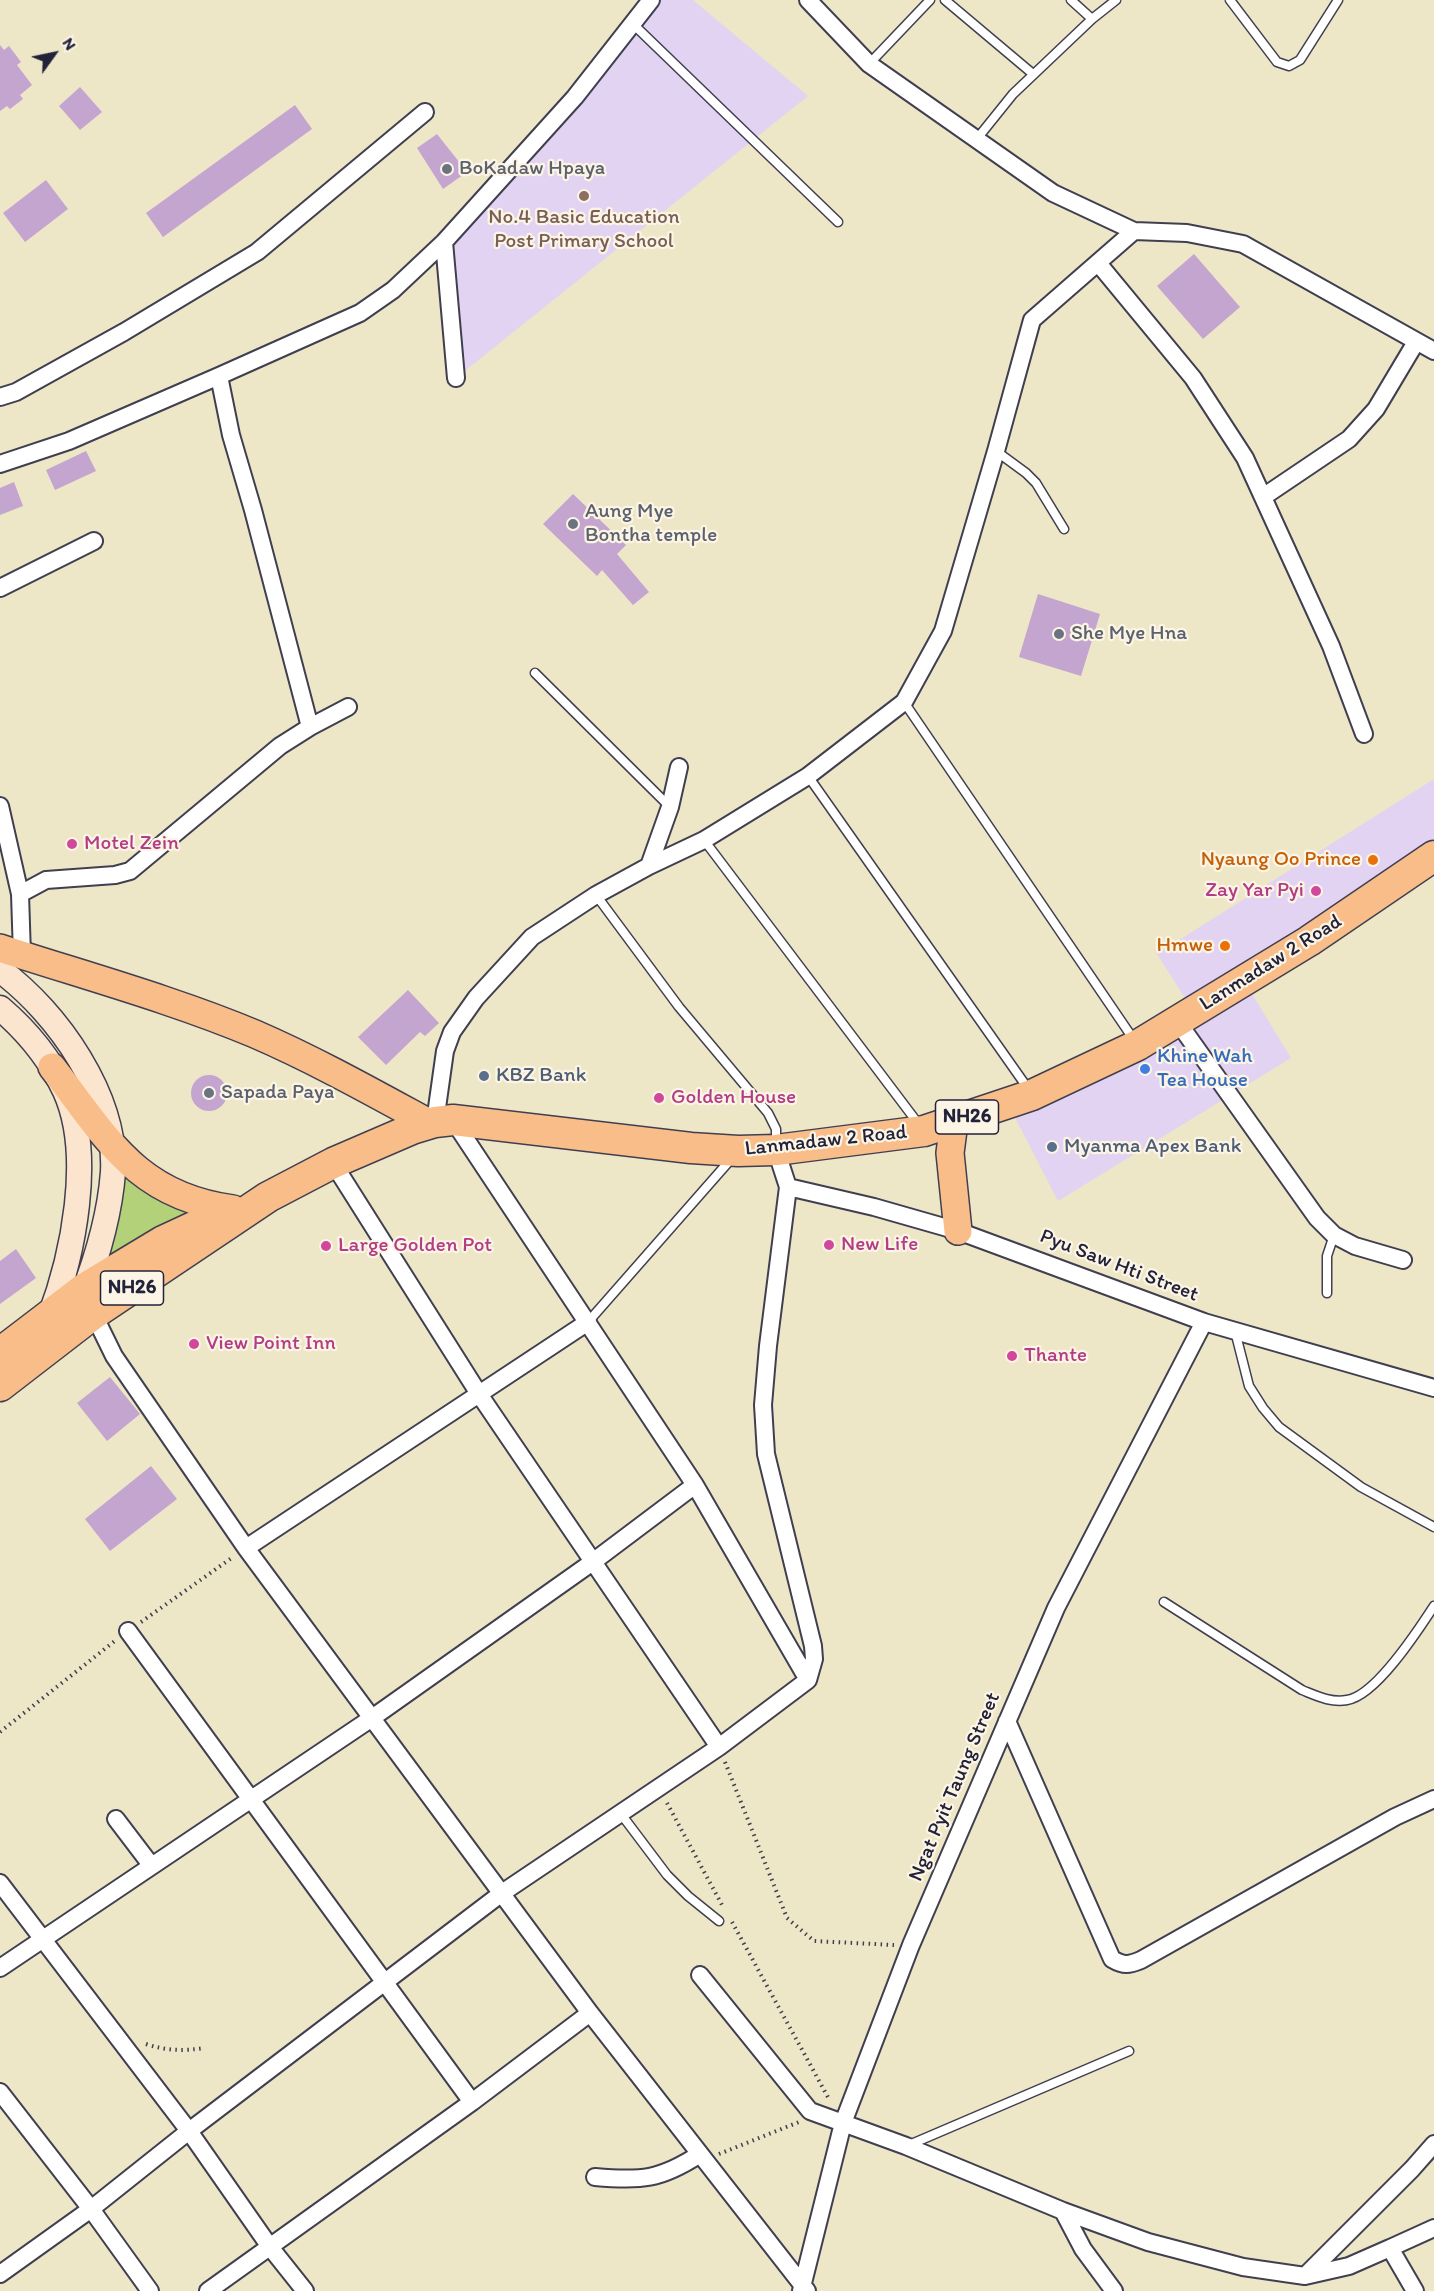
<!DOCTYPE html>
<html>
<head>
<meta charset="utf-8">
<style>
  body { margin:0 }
  #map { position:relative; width:1434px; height:2291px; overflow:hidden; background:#ede6c7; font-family:Itim,sans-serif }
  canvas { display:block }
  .north { position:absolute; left:24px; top:24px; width:60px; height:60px; -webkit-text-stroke:4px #fcf5e5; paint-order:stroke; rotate:57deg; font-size:16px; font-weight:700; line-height:24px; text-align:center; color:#22223b }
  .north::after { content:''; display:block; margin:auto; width:21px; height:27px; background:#22223b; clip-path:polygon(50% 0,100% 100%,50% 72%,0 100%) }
</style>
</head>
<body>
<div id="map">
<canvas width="1434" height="2291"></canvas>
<div class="north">N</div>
</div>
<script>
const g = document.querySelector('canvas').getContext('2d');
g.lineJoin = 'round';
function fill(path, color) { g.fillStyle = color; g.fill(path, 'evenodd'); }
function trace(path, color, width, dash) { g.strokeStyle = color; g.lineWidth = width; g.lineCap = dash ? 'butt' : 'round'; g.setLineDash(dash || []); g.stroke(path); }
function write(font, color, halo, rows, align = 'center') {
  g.font = font + ' Itim,sans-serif'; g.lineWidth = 4.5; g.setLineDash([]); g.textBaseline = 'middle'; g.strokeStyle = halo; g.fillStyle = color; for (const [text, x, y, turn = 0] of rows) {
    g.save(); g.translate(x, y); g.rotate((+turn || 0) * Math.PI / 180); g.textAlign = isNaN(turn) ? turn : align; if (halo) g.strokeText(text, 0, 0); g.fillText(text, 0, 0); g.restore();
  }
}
fill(new Path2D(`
  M651,0H693L808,96L456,378L444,242Z
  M1434,779V863L1246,984L1291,1058L1058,1201L1008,1104L1195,1014L1157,954Z`), '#e3d3f2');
fill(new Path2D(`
  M120,1170L195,1210L166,1223L108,1257Z`), '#b2d178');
fill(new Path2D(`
  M0,45L4,50L9,46L21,62L17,65L32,85L20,95L23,99L10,109L7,106L0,111Z
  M80,87L102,112L80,130L59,106Z
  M295,105L312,129L163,237L146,213Z
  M437,134L467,172L443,189L417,148Z
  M46,180L68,209L25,242L3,213Z
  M1194,254L1240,307L1203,339L1157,286Z
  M86,451L96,471L55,490L46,470Z
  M14,482L23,506L0,515V488Z
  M573,494L626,545L617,554L649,592L633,605L602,570L597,576L543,524Z
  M1038,594L1100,614L1081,676L1019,657Z
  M408,990L439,1023L425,1036L420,1032L386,1065L358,1037Z
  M191 1093a18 18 0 1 1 36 0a18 18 0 1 1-36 0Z
  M16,1249L36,1278L0,1304V1261Z
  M110,1377L140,1414L107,1441L77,1403Z
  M151,1466L177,1499L110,1551L85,1519Z`), '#c4a5d0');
const lane = new Path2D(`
  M945,0L1033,74
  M1071,0L1092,19
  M1230,0L1277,62L1289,66L1300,60L1338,0
  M633,24L838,222
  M869,64L930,0
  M976,140L1013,94L1092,19L1116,0
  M996,451L1026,473L1036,483L1064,529
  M535,673L670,807
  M904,702L1134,1040
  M808,776L1029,1090
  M704,840L920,1126
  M596,895L679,1007L768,1113L776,1129V1144
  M1327,1293V1256L1334,1235
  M588,1322L732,1158
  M1235,1331L1249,1386L1263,1408L1279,1427L1361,1487L1434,1527
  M1164,1602L1302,1690C1317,1696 1331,1703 1347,1700C1376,1696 1419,1629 1434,1606
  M621,1814L667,1875L688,1896L719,1921
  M909,2145L1129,2051`);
const street = new Path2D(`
  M808,0L869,64L1053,193L1134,231L1187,233L1243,244L1434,351
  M444,242L456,378
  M1098,263L1193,378L1245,458L1331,646L1364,734
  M219,376L231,435L253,510L310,727
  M0,397L16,392L124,332L257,252L425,112
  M0,464L69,441L219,376L360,313L393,290L444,242L575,97L651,0
  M1263,497L1349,439L1376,409L1416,342
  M0,588L94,541
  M0,806L20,894L22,955
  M649,866L670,807L679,767
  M20,894L46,880L115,875L130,871L280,746L310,727L348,707
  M1177,1021L1317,1218L1334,1235L1355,1246L1403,1260
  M435,1122L445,1051L452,1032L476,998L532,937L596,895L649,866L704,840L808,776L904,702L943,631L996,451L1032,320L1134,231
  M776,1150L788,1187L768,1346L763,1405L766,1454L813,1646L814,1659L808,1680
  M333,1163L479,1394L719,1747
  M788,1187L874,1207L958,1231L1204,1322L1434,1388
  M91,1309L114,1356L246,1548L590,2013L807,2291
  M246,1548L588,1322
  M128,1631L472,2102
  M1007,1721L1112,1959C1124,1966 1129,1965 1141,1960L1395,1817L1434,1799
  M116,1819L151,1865
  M0,1883L189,2131L270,2247L305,2291
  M0,1968L372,1718L594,1561L695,1485
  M700,1975L810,2111L906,2146L1063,2211L1148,2242L1243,2267L1305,2276L1349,2266L1390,2248L1415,2291
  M0,2092L91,2209L150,2291
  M595,2177C641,2181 660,2180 700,2154
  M1063,2211L1083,2249L1114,2291
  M1390,2248L1434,2228
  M0,2274L91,2209L189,2131L502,1893L719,1747L808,1680L695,1485L453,1120
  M1305,2276L1412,2169L1434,2144
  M208,2291L472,2102L590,2013
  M801,2291L843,2123L911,1945L1056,1608L1204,1322`);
const secondary = new Path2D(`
  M0,970C58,1013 117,1097 113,1172C110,1213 97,1258 82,1297
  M0,1008C27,1031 50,1059 65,1091C94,1155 73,1256 49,1319`);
const primary = new Path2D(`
  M0,948C83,975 174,1000 255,1034C315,1060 372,1092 429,1123
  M52,1067C107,1138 136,1196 233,1209
  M954,1122L950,1153L958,1231`);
const highway = new Path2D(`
  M0,1353L85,1288L163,1241L204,1222
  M0,1386L92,1315L268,1197L333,1163L412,1129L435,1122L453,1120L691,1148L738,1151L776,1150L924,1131L1032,1095L1138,1045L1309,941L1434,856`);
trace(lane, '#403f50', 11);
trace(street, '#403f50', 20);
trace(secondary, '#403f50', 27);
trace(primary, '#403f50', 30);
trace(highway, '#403f50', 33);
trace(new Path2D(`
  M141,1622L233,1557
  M0,1732L116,1640
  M725,1762L787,1918L814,1941L894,1945
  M667,1803L722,1905
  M732,1922L829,2099
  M146,2044C167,2051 183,2051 205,2048
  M719,2154L799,2122`), '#403f50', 4, [1.5, 4.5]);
trace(lane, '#fff', 8);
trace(street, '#fff', 16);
trace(secondary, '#fce5cf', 24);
trace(primary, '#f8bd88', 27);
trace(highway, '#f8bd88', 30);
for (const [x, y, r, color] of [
  [447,169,6,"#6b7280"],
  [584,196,6,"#8d6e63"],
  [573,524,6,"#6b7280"],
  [1059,634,6,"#6b7280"],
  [72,844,6,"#d1479c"],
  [1373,860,6,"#e8710a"],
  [1316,891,6,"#d1479c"],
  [1225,946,6,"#e8710a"],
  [1145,1069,6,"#3f7fe0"],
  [484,1076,6,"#5c6f8a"],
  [209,1093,6,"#6b7280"],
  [659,1098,6,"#d1479c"],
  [1052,1147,6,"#5c6f8a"],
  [829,1245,6,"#d1479c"],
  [326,1246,6,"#d1479c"],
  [194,1344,6,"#d1479c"],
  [1012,1356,6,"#d1479c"]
]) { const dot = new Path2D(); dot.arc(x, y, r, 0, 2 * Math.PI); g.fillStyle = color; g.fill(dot); trace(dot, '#fcf5e5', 2); }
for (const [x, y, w] of [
  [967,1117,63],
  [132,1288,63]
]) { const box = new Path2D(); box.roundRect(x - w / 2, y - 17, w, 34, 4.5); g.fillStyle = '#fcf5e5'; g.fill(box); trace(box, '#22223b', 1.5); }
write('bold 20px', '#22223b', null, [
  ["NH26",967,1117],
  ["NH26",132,1288]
]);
write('21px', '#5b616d', '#fcf5e5', [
  ["BoKadaw Hpaya",459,169],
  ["Aung Mye",585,512],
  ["Bontha temple",585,536],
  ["She Mye Hna",1071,634],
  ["Sapada Paya",221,1093]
], 'left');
write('21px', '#785e54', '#fcf5e5', [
  ["No.4 Basic Education",584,218],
  ["Post Primary School",584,242]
]);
write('21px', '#b23c85', '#fcf5e5', [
  ["Motel Zein",84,844],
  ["Zay Yar Pyi",1304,891,"right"],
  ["Golden House",671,1098],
  ["New Life",841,1245],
  ["Large Golden Pot",338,1246],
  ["View Point Inn",206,1344],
  ["Thante",1024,1356]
], 'left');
write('21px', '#c56008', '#fcf5e5', [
  ["Nyaung Oo Prince",1361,860],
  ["Hmwe",1213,946]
], 'right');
write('21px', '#22223b', '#fcf5e5', [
  ["Lanmadaw 2 Road",1271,963,-32],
  ["Lanmadaw 2 Road",826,1141,-6],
  ["Pyu Saw Hti Street",1119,1266,21],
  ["Ngat Pyit Taung Street",955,1787,-67]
]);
write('21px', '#366cbe', '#fcf5e5', [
  ["Khine Wah",1157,1057],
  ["Tea House",1157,1081]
], 'left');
write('21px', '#4e5e75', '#fcf5e5', [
  ["KBZ Bank",496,1076],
  ["Myanma Apex Bank",1064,1147]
], 'left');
</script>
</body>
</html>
